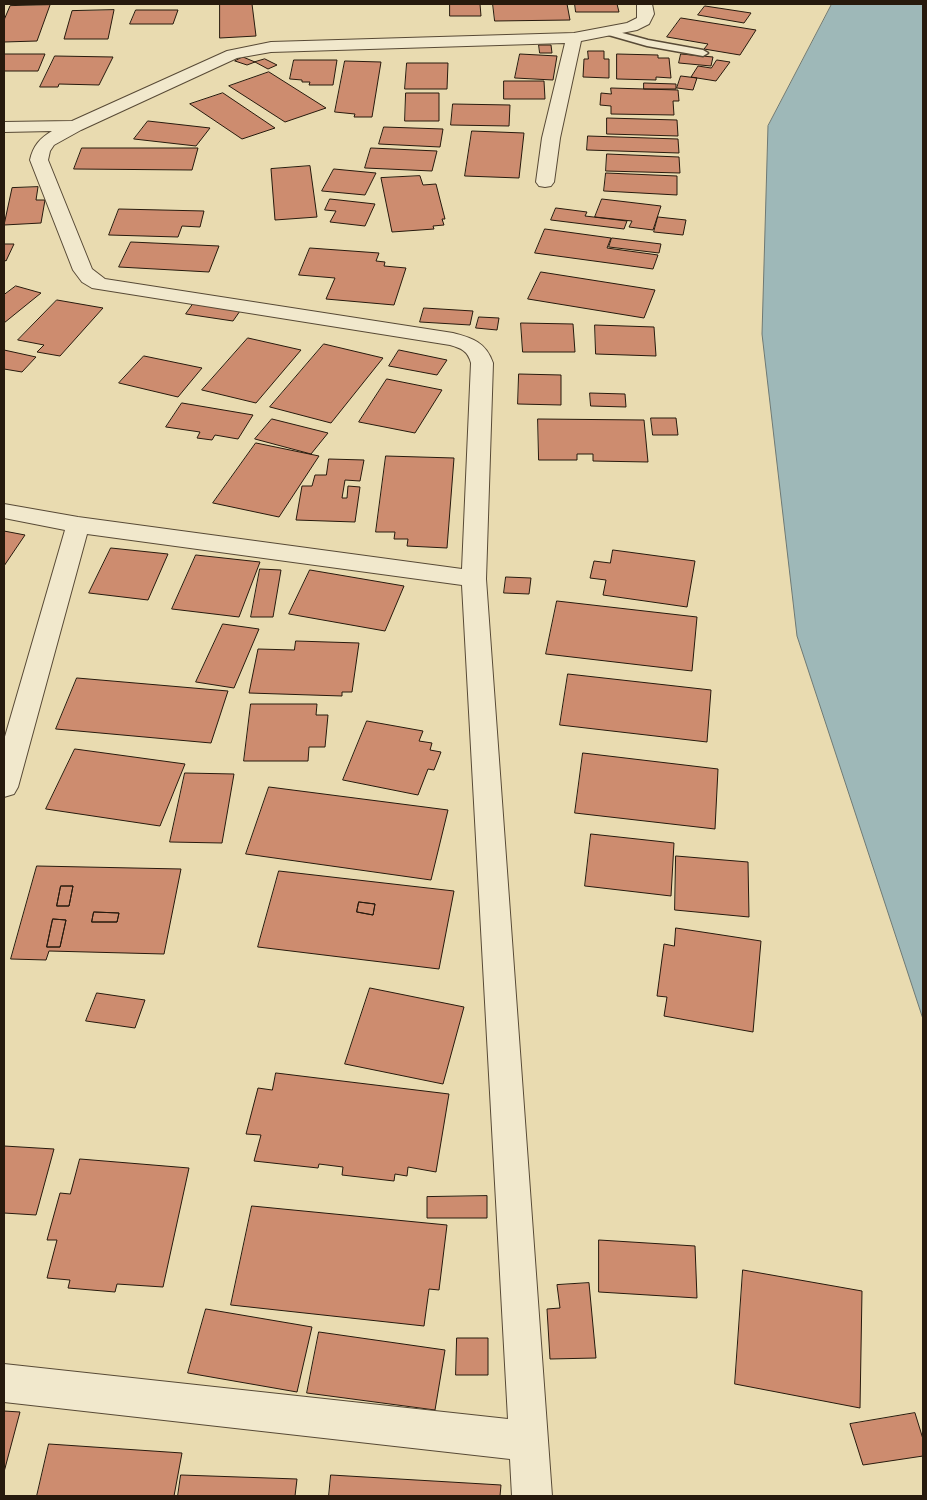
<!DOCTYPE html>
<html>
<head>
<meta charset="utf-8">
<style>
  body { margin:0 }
  #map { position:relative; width:927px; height:1500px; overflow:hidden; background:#e9dbb0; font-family:"IM FELL Double Pica",serif }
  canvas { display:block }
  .frame { position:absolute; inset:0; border:5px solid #271a0d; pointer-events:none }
</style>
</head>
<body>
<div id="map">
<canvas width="927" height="1500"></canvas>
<div class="frame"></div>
</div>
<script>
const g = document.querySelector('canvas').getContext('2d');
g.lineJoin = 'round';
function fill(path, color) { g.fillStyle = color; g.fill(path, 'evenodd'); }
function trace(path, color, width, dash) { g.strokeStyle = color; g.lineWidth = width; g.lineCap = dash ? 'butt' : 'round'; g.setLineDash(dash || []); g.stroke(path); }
const water = new Path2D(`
  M832,4H923V1019L797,636L762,334L768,126Z`);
fill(water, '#9eb8b8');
trace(water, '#6e7974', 1);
const building = new Path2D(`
  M220,4H252L256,36L220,38Z
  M450,4H480L481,16H450Z
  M493,4H567L570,20L495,21Z
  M575,4H617L619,12H576Z
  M50,5L37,41L4,42V20L10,6Z
  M705,6L751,13L744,23L698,15Z
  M114,10L108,39H64L72,11Z
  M136,10H178L173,24H130Z
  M681,18L756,30L740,55L704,49L708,44L667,37Z
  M539,45H551L552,53H540Z
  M588,51H604V59H609V78L583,77L584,59H588Z
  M4,54H45L38,71H4Z
  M520,54L557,56L553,80L515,78Z
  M617,54L658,55V58H669L671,78L656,77V80L617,79Z
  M681,54L713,57L711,66L679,63Z
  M55,56L113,57L99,85L59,84L58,87H40Z
  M243,57L255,62L247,65L235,61Z
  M265,59L277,65L268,69L255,62Z
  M294,60H337L333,85H309L310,82H302V80L290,79Z
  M717,60L730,62L716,81L691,77L698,66L711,68Z
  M345,61L381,62L372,117H354L355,114L335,112Z
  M407,63H448L447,89H405Z
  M269,72L326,108L285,122L229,86Z
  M681,76L697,78L693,90L677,88Z
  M504,81H544L545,99H504Z
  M644,83L676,84V89H644Z
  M611,88L678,90L679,101H673L674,115L611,114V106L600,105L601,93L611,94Z
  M223,93L275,128L242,139L190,104Z
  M406,93H439V121H405Z
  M453,104L510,105L509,126L451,125Z
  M607,118L677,120L678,136L607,134Z
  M148,121L210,128L196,146L134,139Z
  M384,127L443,129L440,147L379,144Z
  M472,131L524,133L519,178L465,176Z
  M588,136L678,139L679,153L587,150Z
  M82,148H198L192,170L74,169Z
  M371,148L437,151L432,171L365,168Z
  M607,154L679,157L680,173L606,171Z
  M310,166L317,217L275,220L271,169Z
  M334,169L376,173L365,195L322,191Z
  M606,173L677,176V195L604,191Z
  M420,176L423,185L436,184L445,219H442L444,225L433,226L434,229L392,232L381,178Z
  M38,187L36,200H45L41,223L4,225L12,188Z
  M330,199L375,204L365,226L330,222L336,211L325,210Z
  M602,199L661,206L653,230L629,227L632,221L595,217Z
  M556,208L587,212L585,216L627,221L624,229L551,220Z
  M119,209L204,211L200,227L182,226L178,237L109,235Z
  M658,217L686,220L683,235L654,232Z
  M545,229L611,238L607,248L658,255L653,269L535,253Z
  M612,238L661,244L659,253L609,247Z
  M131,242L219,246L209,272L119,267Z
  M4,244H14L6,261L4,260Z
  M310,248L379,253L376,261L385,262L384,266L406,268L394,305L326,299L335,278L299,275Z
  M541,272L655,290L644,318L528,299Z
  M16,286L41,293L4,323V295Z
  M57,300L103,308L60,356L37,352L44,345L18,340Z
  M193,304L240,311L233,321L186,314Z
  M424,308L473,311L470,325L420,322Z
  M479,317L499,318L497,330L476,328Z
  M521,323L573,324L575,352H523Z
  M595,325L654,327L656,356L596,354Z
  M248,338L301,350L256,403L202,390Z
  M324,344L383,358L331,423L270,407Z
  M4,350L36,357L22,372L4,369Z
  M399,350L447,360L437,375L389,366Z
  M144,356L202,368L178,397L119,383Z
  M519,374L561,375V405L518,404Z
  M387,379L442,390L415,433L359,422Z
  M590,393L625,394L626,407L591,406Z
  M182,403L253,415L238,439L215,435L212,440L197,438L200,432L166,427Z
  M651,418H676L678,435H653Z
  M272,419L328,433L311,454L255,439Z
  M538,419L644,420L648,462L593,461V454H577V460H539Z
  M256,443L319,456L279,517L213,503Z
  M386,456L454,458L447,548L407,546L408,539H394L395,532H376Z
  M329,459L364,460L360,481L345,480L342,498H347L348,486L360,487L355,522L296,520L302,486H312L315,475H326Z
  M4,531L25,535L4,566Z
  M111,548L168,554L148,600L89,593Z
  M613,550L695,561L687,607L603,595L606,580L590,578L594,561L610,563Z
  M196,555L260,562L239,617L172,609Z
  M260,569L281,570L273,617H251Z
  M310,570L404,586L385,631L289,614Z
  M506,577L531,578L529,594L504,593Z
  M557,601L697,617L692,671L546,654Z
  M223,624L259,629L234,688L196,682Z
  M296,641L359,643L352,692H342V696L249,693L258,649L294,650Z
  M568,674L711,690L707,742L560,725Z
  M77,678L228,691L211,743L56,729Z
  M251,704H317L316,715H328L325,747H309L308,761H244Z
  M367,721L423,731L419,741L432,743L430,750L441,752L434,770L428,769L418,795L343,780Z
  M75,749L185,764L160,826L46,809Z
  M583,753L718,769L715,829L575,813Z
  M185,773L234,774L222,843L170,842Z
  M269,787L448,810L431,880L246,854Z
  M591,834L674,843L671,896L585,886Z
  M676,856L748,862L749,917L675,910Z
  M37,866L181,869L164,954L49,951L46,960L11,959ZM61,886H73L69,906H57ZM94,912L119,913L117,922H92ZM53,919L66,920L60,947H47Z
  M279,871L454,891L439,969L258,947ZM359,902L375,904L373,915L357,912Z
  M61,886H73L69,906H57Z
  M359,902L375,904L373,915L357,912Z
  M94,912L119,913L117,922H92Z
  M53,919L66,920L60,947H47Z
  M676,928L761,941L753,1032L664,1016L667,997L657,996L664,944L674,946Z
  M370,988L464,1007L443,1084L345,1064Z
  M97,993L145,1000L135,1028L86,1021Z
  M276,1073L449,1094L436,1172L408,1167L407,1176L395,1174L394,1181L342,1175L343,1167L319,1164L318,1168L254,1161L261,1135L246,1134L258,1088L272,1090Z
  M4,1146L54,1149L36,1215L4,1213Z
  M80,1159L189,1168L163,1287L117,1284L115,1292L68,1288L70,1280L47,1278L57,1240H47L60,1193L70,1194Z
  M487,1196V1218H427V1197Z
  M252,1206L447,1225L439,1290L429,1289L424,1326L231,1305Z
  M599,1240L695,1246L697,1298L599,1292Z
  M743,1270L862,1291L860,1408L735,1384Z
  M589,1283L596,1358L550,1359L547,1309L560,1308L557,1285Z
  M206,1309L312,1327L297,1392L188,1373Z
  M319,1332L445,1350L435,1410L307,1393Z
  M457,1338H488V1375H456Z
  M4,1411L20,1412L4,1472Z
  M915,1413L923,1439V1456L863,1465L850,1424Z
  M49,1444L182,1453L174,1496H37Z
  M181,1475L297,1479L295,1496H178Z
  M331,1475L501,1485L500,1496H329Z`);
fill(building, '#cd8c6f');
trace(building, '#271a0d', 1);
const lane = new Path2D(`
  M608,29L648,40L703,50L708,53L703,56L647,46L605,34L603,32Z`);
const street = new Path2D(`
  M637,4H652L654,14L649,24L637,30L581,41L560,138L554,182L551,186L545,187L539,186L536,182L542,138L565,43L271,52L237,58L81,130L54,145L50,151L48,160L92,269L105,279L453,333C472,338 486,342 493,363L486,579L552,1496H512L510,1459L4,1402V1364L508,1419L462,585L87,534L18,787L14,794L4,797V740L65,530L4,518V504L78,517L462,569L471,363C468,351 461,348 450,345L92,288L82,282L73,270L30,160C33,146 40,138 52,131L4,132V122L72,121L227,51L271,42L574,33L627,23L637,18Z`);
trace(lane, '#584a36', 3);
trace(street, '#584a36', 2);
fill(lane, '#f1e8cc');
fill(street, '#f1e8cc');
</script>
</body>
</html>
